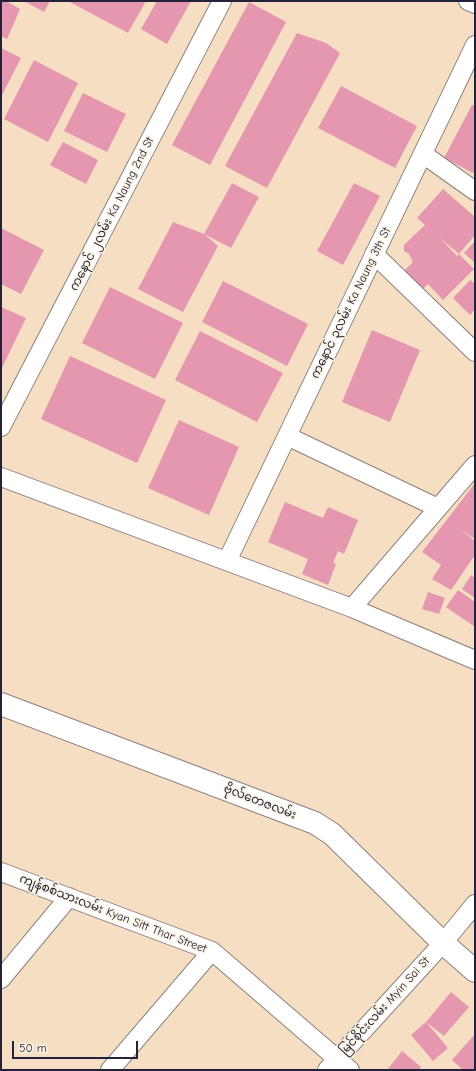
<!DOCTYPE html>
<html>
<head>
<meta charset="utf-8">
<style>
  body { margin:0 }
  #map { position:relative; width:476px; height:1071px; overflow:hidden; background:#f5dec2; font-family:"Comic Neue",sans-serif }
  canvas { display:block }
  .frame { position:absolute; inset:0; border:2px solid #22223b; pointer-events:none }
  .scale { position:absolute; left:12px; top:1041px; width:126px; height:18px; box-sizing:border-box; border:2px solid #22223b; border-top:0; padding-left:5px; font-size:12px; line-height:14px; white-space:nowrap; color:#22223b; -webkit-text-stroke:3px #fcf5e5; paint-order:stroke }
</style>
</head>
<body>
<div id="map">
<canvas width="476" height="1071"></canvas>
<div class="frame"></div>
<div class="scale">50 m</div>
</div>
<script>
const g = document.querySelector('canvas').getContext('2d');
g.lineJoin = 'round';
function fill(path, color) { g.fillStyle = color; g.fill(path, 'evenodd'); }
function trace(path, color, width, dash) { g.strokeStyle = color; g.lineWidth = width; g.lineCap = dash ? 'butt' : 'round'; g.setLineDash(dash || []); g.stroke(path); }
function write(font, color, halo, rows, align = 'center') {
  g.font = font + ' "Comic Neue","Noto Sans Myanmar",sans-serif'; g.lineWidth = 3; g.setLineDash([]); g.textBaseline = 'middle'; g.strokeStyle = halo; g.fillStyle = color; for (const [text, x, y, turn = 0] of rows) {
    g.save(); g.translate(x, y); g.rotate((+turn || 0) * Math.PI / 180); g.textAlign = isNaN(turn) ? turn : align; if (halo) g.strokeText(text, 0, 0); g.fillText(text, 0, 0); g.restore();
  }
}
fill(new Path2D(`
  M1,1H6L20,9L7,39L1,36Z
  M24,1H50L44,12Z
  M68,1H146L128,33Z
  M157,1H191L167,44L141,29Z
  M249,2L286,22L210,165L172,145Z
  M297,33L326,43L340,53L267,188L225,166Z
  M1,48L21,58L1,97Z
  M34,60L78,83L48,142L4,119Z
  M341,86L417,126L395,168L318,128Z
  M83,93L126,114L107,152L64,131Z
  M472,105L475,106V170L473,173L444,158Z
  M63,142L98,160L86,184L50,165Z
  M232,183L259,197L231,248L204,234L218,246L183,312L138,289L173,222L204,234Z
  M354,183L380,196L343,265L317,251Z
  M443,189L475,217V235L459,254L474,269L443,300L428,284L421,291L403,272L413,262L409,254L404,251V245L425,225L417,218ZM440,238L459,254L457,256Z
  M1,228L44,250L21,294L1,284Z
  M475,241V263L464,253Z
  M470,280L475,284V309L470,315L453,298Z
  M223,281L308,324L287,366L202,322Z
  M110,287L183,323L155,379L82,343Z
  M1,307L26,318L1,370Z
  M372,330L420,350L390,422L342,402Z
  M200,331L283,373L257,422L175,380Z
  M70,356L166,400L137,463L41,419Z
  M179,420L239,447L209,515L148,488Z
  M475,483V539L460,529L475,541V555L451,590L432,579L441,565L422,552Z
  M285,502L323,518L328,507L358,520L344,554L338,551L333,563L336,564L328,585L302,574L308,559L268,542Z
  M471,575L475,578V598L462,589Z
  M458,590L475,602V627L446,607Z
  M428,592L445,598L439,614L422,609Z
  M451,992L469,1007L444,1036L426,1022L448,1048L433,1061L411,1035L426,1022Z
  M475,1034V1070H463L452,1060Z
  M402,1051L421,1067L419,1070H387Z`), '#e597af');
const minor = new Path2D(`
  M468,1L475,4
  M423,154L475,191
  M374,254L475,352
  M1,427L222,1
  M287,436L438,508
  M1,477L352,608L475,660
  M227,561L475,45
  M352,608L475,465
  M1,872L212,951L350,1070
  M1,979L69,897
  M110,1070L212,951
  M327,1070L443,943L475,904`);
const major = new Path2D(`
  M1,704L315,823L332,834L443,943L475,971`);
trace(minor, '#8c807e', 20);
trace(major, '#8c807e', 24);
trace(minor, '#fff', 18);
trace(major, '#fff', 22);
write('12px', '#22223b', '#fcf5e5', [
  ["ကနောင် ၂လမ်း Ka Naung 2nd St",112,214,-63],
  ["ကနောင် ၃လမ်း Ka Naung 3th St",351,303,-64],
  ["ဗိုလ်တေဇလမ်း",260,802,21],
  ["ကျန်စစ်သားလမ်း Kyan Sitt Thar Street",113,914,21],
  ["မြင်စိုင်းလမ်း Myin Sai St",385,1006,-48]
]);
</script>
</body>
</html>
